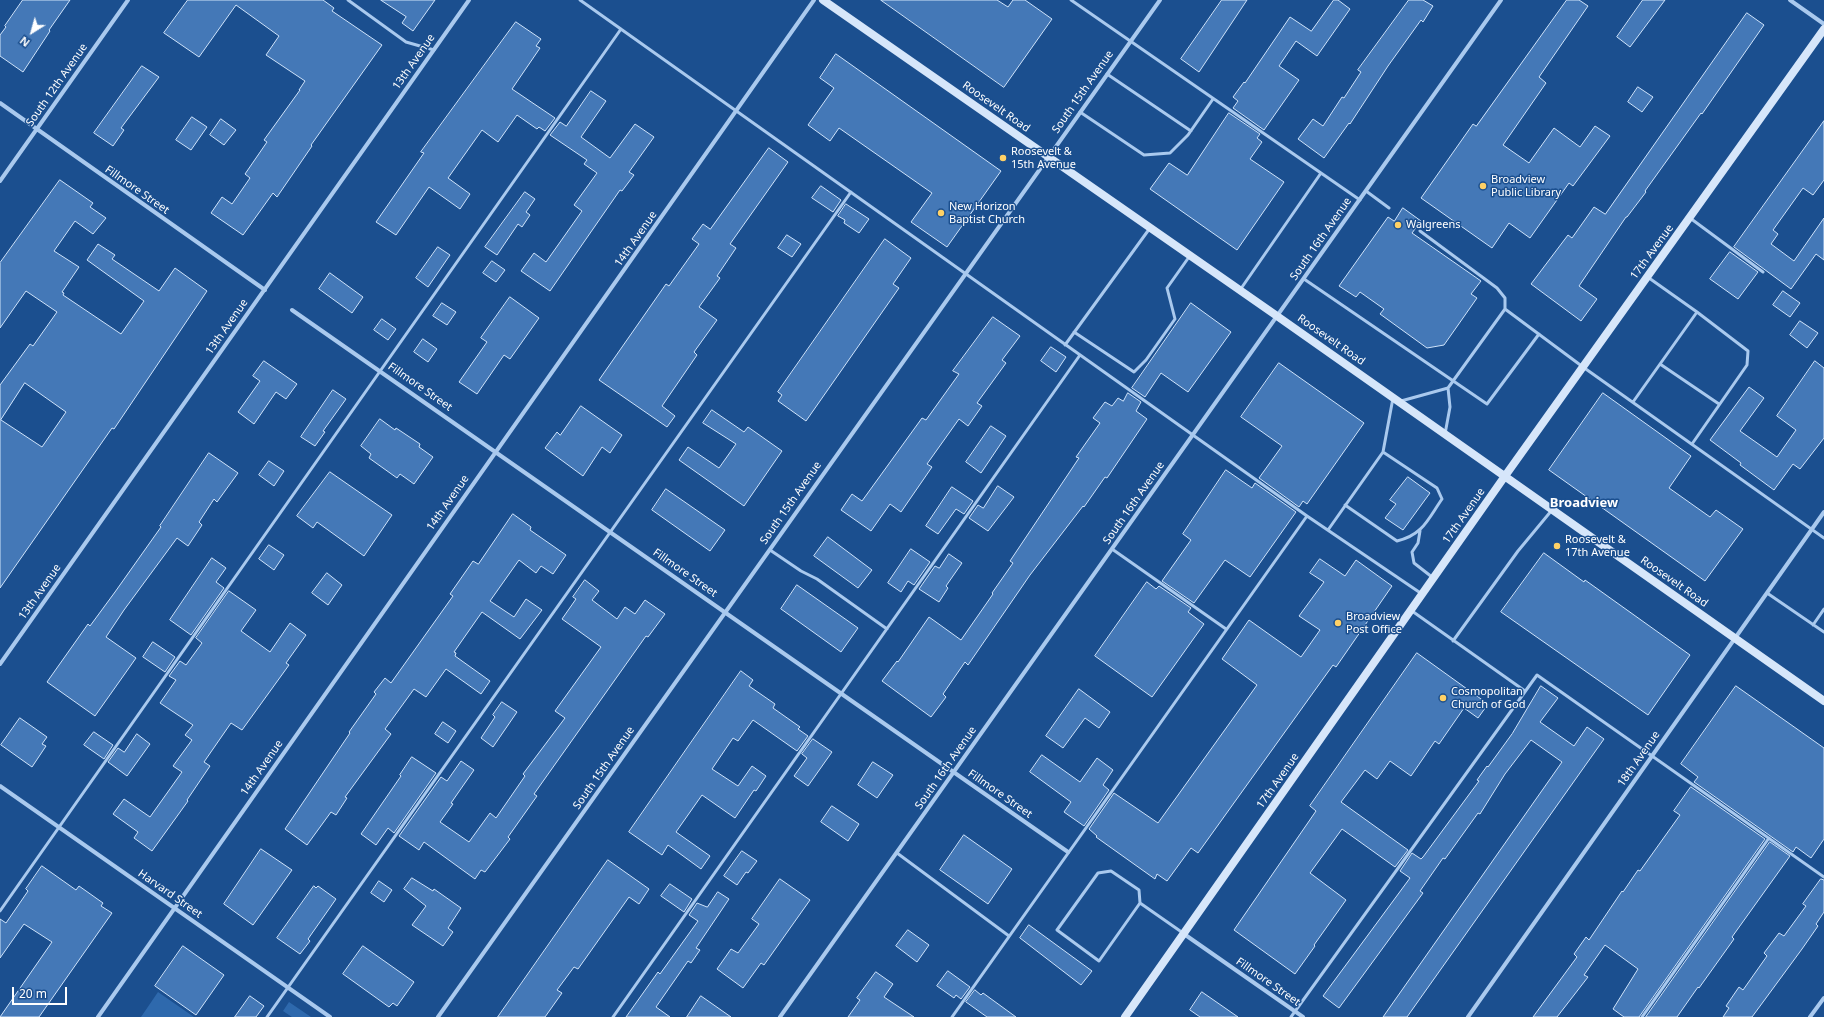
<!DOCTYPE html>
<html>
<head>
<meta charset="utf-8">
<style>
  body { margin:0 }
  #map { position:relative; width:1824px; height:1017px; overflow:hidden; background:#1b4f8f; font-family:"Noto Sans",sans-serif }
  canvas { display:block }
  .north { position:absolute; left:12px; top:12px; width:40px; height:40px; -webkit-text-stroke:3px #1b4f8f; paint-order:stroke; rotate:217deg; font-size:11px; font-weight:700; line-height:16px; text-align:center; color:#fff }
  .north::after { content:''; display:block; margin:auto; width:14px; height:18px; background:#fff; clip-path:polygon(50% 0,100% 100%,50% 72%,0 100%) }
  .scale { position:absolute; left:12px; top:987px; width:55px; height:18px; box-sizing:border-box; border:2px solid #fff; border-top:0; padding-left:5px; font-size:12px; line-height:14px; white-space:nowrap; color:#fff; -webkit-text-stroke:3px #1b4f8f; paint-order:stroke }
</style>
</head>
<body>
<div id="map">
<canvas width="1824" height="1017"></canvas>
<div class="north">N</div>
<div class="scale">20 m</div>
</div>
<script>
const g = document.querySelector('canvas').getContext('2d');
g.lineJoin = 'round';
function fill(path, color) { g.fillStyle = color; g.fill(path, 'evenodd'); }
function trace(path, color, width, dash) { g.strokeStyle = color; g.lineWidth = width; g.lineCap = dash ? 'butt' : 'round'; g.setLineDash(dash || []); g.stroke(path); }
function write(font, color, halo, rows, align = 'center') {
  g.font = font + ' "Noto Sans",sans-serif'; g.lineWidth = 3; g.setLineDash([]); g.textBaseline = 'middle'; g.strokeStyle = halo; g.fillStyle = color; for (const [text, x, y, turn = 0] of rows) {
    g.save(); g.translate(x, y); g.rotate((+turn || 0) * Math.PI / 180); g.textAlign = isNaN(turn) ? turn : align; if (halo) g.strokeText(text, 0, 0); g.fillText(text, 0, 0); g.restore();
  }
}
fill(new Path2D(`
  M158,992L194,1017H141Z
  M289,1002L311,1017H292L283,1011Z`), '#2e69ad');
const building = new Path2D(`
  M23,0H70L49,30L50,31L23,72L0,56V35L6,27L5,26Z
  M188,0H323L334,8L332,11L382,45L311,145L312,146L277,197L273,193L243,235L211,213L222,197L232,204L250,178L245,174L267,142L264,140L300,90H299L305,81L266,55L279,36L236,5L199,57L164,33Z
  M381,0H435L413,31L402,23L406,17Z
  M881,0H997L1008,7L1013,0H1025L1052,19L1004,87Z
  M1222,0H1247L1199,72L1181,59Z
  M1334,0H1338L1350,9L1317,56L1296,41L1279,66L1299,80L1264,130L1233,108L1238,101L1233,97L1244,82L1245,83L1290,17L1311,31Z
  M1409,0H1423L1433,6L1423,22L1421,20L1388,66L1350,124L1349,123L1324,158L1298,139L1313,119L1323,126L1342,97L1344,98L1361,72L1358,70Z
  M1567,0H1579L1588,6L1539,77L1546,83L1503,145L1529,163L1554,128L1580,147L1595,126L1610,136L1573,186L1569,183L1530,238L1509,223L1492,248L1421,198L1473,124L1476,126Z
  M1643,0H1665L1630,47L1617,37Z
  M1747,13L1764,25L1702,114L1701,113L1645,191L1646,192L1627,217H1626L1579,286L1597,299L1581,321L1531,284L1568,235L1572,238L1594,207L1605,214Z
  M516,22L541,39L536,46L540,48L512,89L555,118L545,131L539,127L537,129L517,115L498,142L482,130L448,178L470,194L460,209L429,187L396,235L376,222L424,153L421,152Z
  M836,54L1001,171L947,247L911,222L932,193L839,128L830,141L808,125L834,88L820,78Z
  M142,66L159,77L121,128L124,130L113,146L94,133Z
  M1638,87L1653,97L1642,112L1628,102Z
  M591,91L606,101L581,137L610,158L635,124L654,137L629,172L634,175L622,191L620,190L550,291L521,271L534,253L546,262L582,211L574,205L597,173L584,164L587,160L550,135L560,122L566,126Z
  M1229,113L1260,134L1257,138L1262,142L1250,159L1284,182L1237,250L1150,189L1169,163L1187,175Z
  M192,117L207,127L191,150L176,140Z
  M221,119L236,130L224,145L210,135Z
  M1824,121V180L1813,195L1803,188L1773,230L1778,234L1771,244L1794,261L1824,218V260L1816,254L1791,289L1734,247Z
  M769,148L788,162L730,244L736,248L717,276L720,278L699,307L717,320L694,352L697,355L662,406L675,416L667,427L599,380L666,284L669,286L699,244L692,239L703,224L710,229Z
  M60,180L93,203L90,207L106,218L93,234L75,221L54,251L79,267L62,292L64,293L63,295L121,334L144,301L87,260L98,244L115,255L112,259L159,291L175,268L207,291L114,429L112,428L0,588V385L30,344L33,346L57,312L26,291L0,328V263ZM25,383L66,412L42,447L1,420Z
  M821,186L841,200L833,212L812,198Z
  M525,192L535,199L526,212L530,215L522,227L518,224L497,255L485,247Z
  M846,204L869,219L859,233L844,223L845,220L838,216Z
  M1403,208L1421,221L1412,233L1481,281L1471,294L1477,298L1444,345L1427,348L1380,314L1384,309L1360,292L1356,297L1339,286L1388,217L1394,221Z
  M787,235L801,244L792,257L778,248Z
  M885,239L911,258L893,284L899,288L806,421L778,401L782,395L778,392Z
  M438,247L450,255L428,287L416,278Z
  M1730,252L1758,272L1738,299L1710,279Z
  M492,261L505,270L496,282L483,273Z
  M330,273L363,297L352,313L319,289Z
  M1783,291L1800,303L1790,317L1773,305Z
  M510,297L539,318L510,359L504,355L477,394L459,382L487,342L481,338Z
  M442,303L456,312L447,325L433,316Z
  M1191,303L1231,332L1188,392L1161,373L1145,397L1132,388Z
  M993,317L1020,336L1002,360L1006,363L977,403L982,406L968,426L959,419L927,464L932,467L901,512L890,504L871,531L841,510L852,494L862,501L922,418L926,420L959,374L953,371Z
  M382,319L396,329L388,340L374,330Z
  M1800,321L1818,333L1807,348L1790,335Z
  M423,339L437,349L428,362L414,352Z
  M1051,347L1066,357L1056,372L1041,361Z
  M264,361L297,384L286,399L276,392L254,424L238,412L260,381L253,376Z
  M1815,361L1824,368V438L1800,469L1793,464L1774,490L1740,465L1741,463L1710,440L1749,387L1764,398L1740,431L1777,457L1796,430L1777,416Z
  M1279,363L1364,423L1307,504L1303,501L1299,507L1259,478L1282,446L1241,417Z
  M333,390L346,399L323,431L325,432L315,446L301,437Z
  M1128,393L1141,402L1136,411L1147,419L1107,478L1105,477L1084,507L1083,506L1030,575L968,665L965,662L943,694L946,697L931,717L882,681L897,661L898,662L929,617L961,640L993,594L992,593L1013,563L1010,561L1079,458L1076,457L1100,423L1093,418L1105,402L1112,406L1118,398L1123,401Z
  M1603,393L1691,456L1669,488L1710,517L1716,510L1743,529L1705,581L1549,470Z
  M581,406L622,435L610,453L602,447L583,476L545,448L557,432L560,435Z
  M712,410L744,432L748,427L782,451L744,506L679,460L688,447L719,468L736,444L703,423Z
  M380,419L395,430L396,428L420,444L419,447L433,457L414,484L400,474L397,478L369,458L371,454L361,446Z
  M991,426L1006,436L981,473L966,462Z
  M209,453L238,473L217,502L214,499L199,522L202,525L188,546L177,538L124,610L106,637L136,658L95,716L47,682L88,624L90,626L115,592L161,527L160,526Z
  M269,461L284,471L274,486L259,475Z
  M1226,470L1252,488L1255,483L1296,512L1250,577L1225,560L1194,603L1162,581L1191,540L1183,534Z
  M330,472L392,515L364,556L317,522L313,528L297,516Z
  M1408,477L1430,493L1403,530L1385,518L1396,504L1390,500Z
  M998,486L1014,497L988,531L969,518L978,505L983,508Z
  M952,487L973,501L964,514L956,509L938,534L926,526Z
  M666,489L725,530L710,551L652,510Z
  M513,514L531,527L530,530L566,555L553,574L541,566L536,573L519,560L490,601L514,617L526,599L542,610L520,639L482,612L454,652L456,653L455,656L490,681L481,694L446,669L426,697L414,689L385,729L391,734L345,797L347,798L336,815L331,812L307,845L285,829L350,733L349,732L376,694L374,692L385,678L391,683L453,596L450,594L473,561L478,564Z
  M828,537L872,570L858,588L814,556Z
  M269,545L284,555L274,570L259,559Z
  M911,549L930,562L914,585L908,581L901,592L888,583Z
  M1544,553L1584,582L1585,580L1690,655L1648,715L1501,612Z
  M949,554L962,563L946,586L948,588L939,602L919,589L935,566L939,568Z
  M212,558L226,568L216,582L224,588L191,635L170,620Z
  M1320,559L1345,576L1356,560L1392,586L1336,667L1333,665L1198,853L1191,848L1167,881L1157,874L1155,879L1096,837L1097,836L1089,829L1114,793L1158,823L1257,685L1222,659L1249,620L1301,657L1320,630L1299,616L1324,582L1310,573Z
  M327,573L342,585L328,605L312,593Z
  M585,580L599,591L592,600L617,619L625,607L635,614L645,600L665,614L648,637L646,636L534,794L537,796L508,837L510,839L485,872L481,870L475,879L424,842L419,850L399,836L441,777L447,781L461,761L474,770L451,803L453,804L440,822L469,842L490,813L496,818L525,776L523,774L565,718L555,711L601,647L562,619L576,599L573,597Z
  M1147,582L1156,589L1159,586L1191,608L1188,612L1204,624L1152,697L1095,656Z
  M797,585L858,628L841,652L781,609Z
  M229,591L256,610L241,631L270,652L290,623L306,635L286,663L289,665L242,730L231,723L204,762L210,766L187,800L188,801L152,851L134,838L138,832L113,814L124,799L150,817L182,772L173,766L192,740L185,735L193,725L160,703L176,680L169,676L180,661L186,665L202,643L196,638Z
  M153,642L175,657L165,672L143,657Z
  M1417,653L1488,704L1478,718L1464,708L1439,744L1435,741L1411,776L1390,761L1377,779L1365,770L1341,802L1408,850L1395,867L1342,829L1310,873L1346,900L1314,945L1315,946L1295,974L1234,930L1316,811L1310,806Z
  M741,671L753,680L749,686L775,704L773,708L800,727L798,729L808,736L797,751L753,720L738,741L733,738L712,769L738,786L752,766L766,776L756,791L754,790L735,818L702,795L676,832L710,856L701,869L668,845L662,855L629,832Z
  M1541,686L1558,698L1540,722L1574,746L1587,727L1604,739L1407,1017H1383L1562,762L1531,740L1505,774L1480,814L1478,813L1445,859L1443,858L1420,891L1423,893L1339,1008L1323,996L1410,878L1400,871L1412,853L1421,859L1423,857L1479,781L1477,780L1487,766L1488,767L1512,734Z
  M1736,686L1824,748V839L1811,858L1796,847L1793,852L1694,782L1698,777L1681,764Z
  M1079,689L1110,712L1099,728L1085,718L1063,748L1046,736Z
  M502,702L517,712L493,747L481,738L495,717L493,715Z
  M20,718L47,737L42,744L46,746L32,767L1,745Z
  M443,722L456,731L448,743L435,734Z
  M94,732L113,745L104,759L84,745Z
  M137,734L150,744L127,776L108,762L118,748L124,752Z
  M813,739L832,752L808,786L794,776L807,758L802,754Z
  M1042,755L1080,782L1097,758L1113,770L1103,785L1109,790L1084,826L1064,812L1071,802L1030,772Z
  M412,757L436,773L394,833L388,828L376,845L361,834L401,776L400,775Z
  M873,762L893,775L877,798L858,785Z
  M1691,787L1765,839L1639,1017H1624L1613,1009L1638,969L1605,945L1584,975L1588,977L1557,1017H1533L1577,957L1574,954L1586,937L1589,940L1622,891L1623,892L1638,870L1640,871L1680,815L1674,811Z
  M832,806L859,824L848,841L821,822Z
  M964,835L1012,869L988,904L940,870Z
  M1770,842L1790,856L1732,937L1734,939L1699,988L1698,987L1677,1017H1646Z
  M261,849L292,870L253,925L224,904Z
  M742,851L757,861L748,873L746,872L737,885L724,876Z
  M608,860L649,889L639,904L629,897L578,969L574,967L557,990L562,993L545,1017H498Z
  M42,866L76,890L79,886L103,903L101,906L112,913L39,1017H0L52,942L24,924L0,958V919L6,923L28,891L26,889Z
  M412,878L433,891L434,889L461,908L448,928L453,932L443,946L412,925L426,906L404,889Z
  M780,879L810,900L764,965L761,963L743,988L717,969L731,949L738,953L759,924L752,919Z
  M1821,879L1824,880V912L1816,924L1818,926L1802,949L1752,1017H1723L1729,1008L1726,1006L1739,987L1743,990L1767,956L1764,953L1779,933L1784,936L1806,906L1803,904Z
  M379,881L392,890L384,902L371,893Z
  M670,884L692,899L684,912L661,896Z
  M314,886L316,888L318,886L336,899L308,939L310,941L300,954L277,938Z
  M718,892L729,899L696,948L700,950L691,963L688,961L656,1007L670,1017H626L658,972L660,974L698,921L689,915L697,903L707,907Z
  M1029,925L1092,971L1081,985L1020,938Z
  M908,930L929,945L917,962L896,946Z
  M183,946L224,975L196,1015L155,986Z
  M363,946L414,982L397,1006L393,1003L389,1007L343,974Z
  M948,971L970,987L961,999L956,995L954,998L937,986Z
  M876,972L893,984L884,997L914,1017H848L860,1000L857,998Z
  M975,990L981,995L983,993L1016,1017H987L966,1002Z
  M1202,992L1238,1017H1200L1190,1010Z
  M250,996L264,1006L256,1017H235Z
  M701,996L731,1017H687Z`);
fill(building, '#4478b7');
trace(building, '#cfe3fa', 1);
trace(new Path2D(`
  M348,0L406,42L434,50
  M580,0L1307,516L1422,594
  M1071,0L1360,200
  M1107,74L1191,131
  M1080,112L1144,155L1170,153L1188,135L1213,99
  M1366,191L1389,208
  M1690,218L1763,272
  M1420,231L1497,288L1505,298V309
  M1304,279L1487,404L1539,334
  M1240,290L1321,173
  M1074,332L1134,372L1146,360L1175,319L1167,288L1189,257
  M1065,345L1150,228
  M1660,364L1719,404
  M1401,401L1448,388
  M1633,402L1697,312L1649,278
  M1445,434L1450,407L1448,388L1505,309L1583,367L1824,538
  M1692,444L1747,365L1748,351L1697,312
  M1345,505L1397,541C1423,535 1428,519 1442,499L1437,488L1383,452
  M1328,530L1383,452L1393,398
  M1420,531L1418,543L1412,552L1414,563L1432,577
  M1112,549L1226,629
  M770,550L801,571L817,579L887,629
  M1767,593L1824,632
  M1412,611L1525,691
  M1813,625L1824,609
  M1453,641L1518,551L1552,510
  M897,853L1009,936
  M1140,903L1099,961L1057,930L1098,873L1111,871L1139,890L1140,903L1183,933
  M0,911L621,29
  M267,1017L851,192
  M613,1017L1080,355
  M952,1017L1307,516
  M1291,1017L1537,675L1824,877
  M1642,1017L1769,838`), '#a9c9ee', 3);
trace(new Path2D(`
  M1790,0L1824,24
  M0,103L265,290
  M0,181L128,0
  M292,310L1068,852
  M0,664L469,0
  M0,786L330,1017
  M1184,934L1303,1017
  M98,1017L814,0
  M438,1017L1160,0
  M780,1017L1501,0
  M1468,1017L1824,512
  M1810,1017L1824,998`), '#a9c9ee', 4);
trace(new Path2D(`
  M823,0L1277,316L1824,701
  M1125,1017L1505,476L1824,29`), '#d6e6fa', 8);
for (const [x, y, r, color] of [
  [1003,158,4,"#ffd166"],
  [1483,186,4,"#ffd166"],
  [941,213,4,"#ffd166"],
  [1398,225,4,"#ffd166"],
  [1557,546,4,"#ffd166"],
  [1338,623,4,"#ffd166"],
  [1443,698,4,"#ffd166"]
]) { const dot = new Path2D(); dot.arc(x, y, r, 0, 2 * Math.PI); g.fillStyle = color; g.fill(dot); trace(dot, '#1b4f8f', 1.5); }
write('11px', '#fff', '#1b4f8f', [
  ["13th Avenue",414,62,-55],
  ["South 12th Avenue",57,85,-55],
  ["South 15th Avenue",1083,92,-55],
  ["Roosevelt Road",996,107,35],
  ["Fillmore Street",137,190,35],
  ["14th Avenue",636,239,-55],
  ["South 16th Avenue",1321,239,-55],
  ["17th Avenue",1652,252,-54],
  ["13th Avenue",227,327,-55],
  ["Roosevelt Road",1331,340,35],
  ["Fillmore Street",420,387,35],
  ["14th Avenue",448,503,-55],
  ["South 15th Avenue",791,503,-55],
  ["South 16th Avenue",1134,503,-55],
  ["17th Avenue",1464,516,-55],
  ["Fillmore Street",685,573,35],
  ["Roosevelt Road",1674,582,35],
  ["13th Avenue",40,592,-55],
  ["18th Avenue",1639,759,-55],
  ["14th Avenue",262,768,-55],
  ["South 15th Avenue",604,768,-55],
  ["South 16th Avenue",946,768,-55],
  ["17th Avenue",1278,781,-55],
  ["Fillmore Street",1000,794,35],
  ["Harvard Street",170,894,35],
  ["Fillmore Street",1268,982,35]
]);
write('11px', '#fff', '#1b4f8f', [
  ["Roosevelt &",1011,152],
  ["15th Avenue",1011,165],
  ["Broadview",1491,180],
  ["Public Library",1491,193],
  ["New Horizon",949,207],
  ["Baptist Church",949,220],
  ["Walgreens",1406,225],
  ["Roosevelt &",1565,540],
  ["17th Avenue",1565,553],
  ["Broadview",1346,617],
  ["Post Office",1346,630],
  ["Cosmopolitan",1451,692],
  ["Church of God",1451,705]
], 'left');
write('bold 13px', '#fff', '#1b4f8f', [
  ["Broadview",1584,503]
]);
</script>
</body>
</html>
